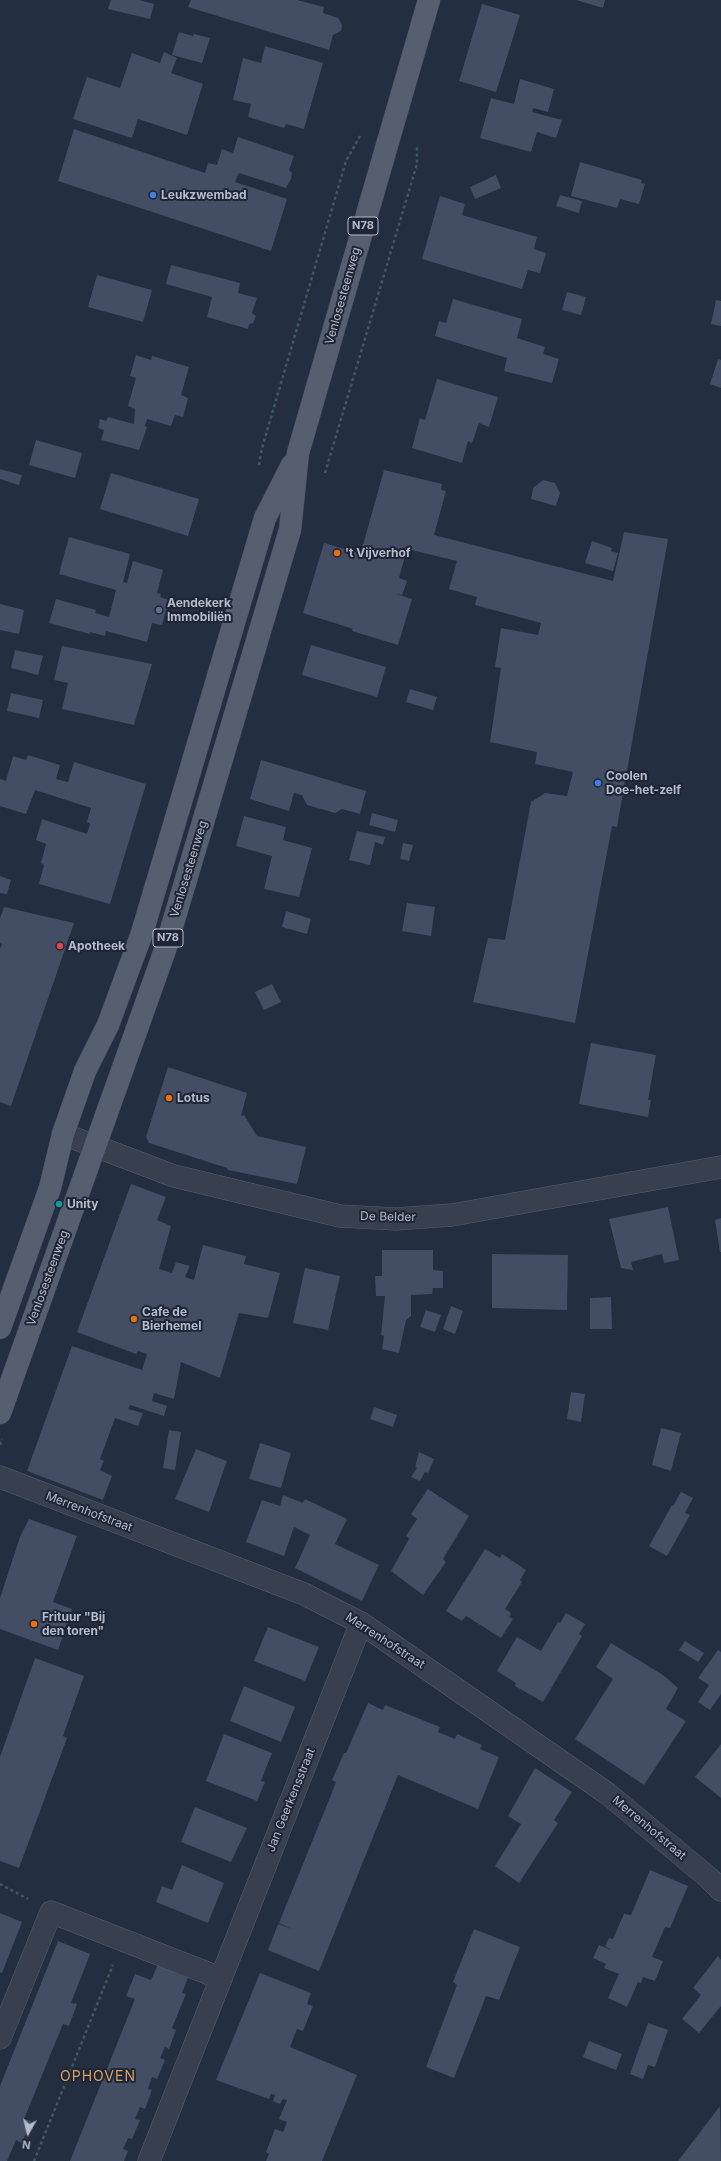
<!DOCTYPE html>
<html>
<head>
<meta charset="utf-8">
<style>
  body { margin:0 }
  #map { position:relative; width:721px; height:2161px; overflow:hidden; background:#242e41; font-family:Inter,sans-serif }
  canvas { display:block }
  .north { position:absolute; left:8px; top:2113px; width:40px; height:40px; -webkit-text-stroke:3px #1d2536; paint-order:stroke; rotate:188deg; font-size:11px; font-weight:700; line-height:16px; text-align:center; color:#b5bbcb }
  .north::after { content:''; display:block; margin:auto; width:14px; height:18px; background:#b5bbcb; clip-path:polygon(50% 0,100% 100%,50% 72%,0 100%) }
</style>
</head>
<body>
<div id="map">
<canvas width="721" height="2161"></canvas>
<div class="north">N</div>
</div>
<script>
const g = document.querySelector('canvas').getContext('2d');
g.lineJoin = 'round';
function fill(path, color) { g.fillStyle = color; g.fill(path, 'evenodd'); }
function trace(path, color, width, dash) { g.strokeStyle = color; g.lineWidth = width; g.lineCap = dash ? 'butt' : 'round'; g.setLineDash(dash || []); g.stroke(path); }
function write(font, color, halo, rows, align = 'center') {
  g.font = font + ' Inter,sans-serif'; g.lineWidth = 4; g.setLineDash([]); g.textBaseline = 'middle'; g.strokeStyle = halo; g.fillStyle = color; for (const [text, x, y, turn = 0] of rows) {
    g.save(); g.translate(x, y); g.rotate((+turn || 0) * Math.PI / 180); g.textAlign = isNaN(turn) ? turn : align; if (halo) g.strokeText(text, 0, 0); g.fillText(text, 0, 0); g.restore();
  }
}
fill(new Path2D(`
  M111,0H139L154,4L150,19L108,9Z
  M191,0H297L324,7L323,13L338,18L342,25L341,31L333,35L329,50L188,7Z
  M576,0H605L603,8Z
  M482,4L520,15L496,92L459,81Z
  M179,32L193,36L194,34L210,38L202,63L172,55Z
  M265,46L323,63L304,129L286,124L284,128L248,117L251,104L233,100L243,58L261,63Z
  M164,52L177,58L171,73L203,84L187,135L138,119L132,138L73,119L87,77L120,88L132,53L160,63Z
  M520,79L554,89L548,112L533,108L532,112L562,120L556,138L537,132L531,152L480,138L491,98L514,104Z
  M74,129L205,173L208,163L217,165L222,149L233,153L238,137L294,156L289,170L292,173L291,179L286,188L239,173L235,182L287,199L271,251L58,181Z
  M580,162L642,180L641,183L645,184L639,204L620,199L617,208L571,196Z
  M496,175L501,188L475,199L470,187Z
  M560,195L582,201L579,213L556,206Z
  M440,196L465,204L462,215L537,237L534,249L546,253L540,273L528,270L522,289L422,259Z
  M171,265L240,283L238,293L257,298L252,313L256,316L253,323L249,324L248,329L207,317L212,297L166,284Z
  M97,275L152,290L143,322L88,307Z
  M567,292L586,297L581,315L562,310Z
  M453,299L522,319L517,338L545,347L543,354L559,359L552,383L504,371L507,358L435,336L439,321L446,323Z
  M716,300L721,301V326L711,324Z
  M136,355L151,360L152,356L189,367L181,395L188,398L183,417L175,415L171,426L147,419L145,426L147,427L139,450L101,440L104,430L98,428L100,419L106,421L108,417L134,424L135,409L128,406L136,378L130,376Z
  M718,359L721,360V388L710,384Z
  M437,379L498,397L489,427L479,423L472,443L468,441L462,463L412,448L420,418L425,420Z
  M36,440L82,453L75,478L29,465Z
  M0,469L22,475L19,485L0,479Z
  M384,470L442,484L441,490L446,491L434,535L613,581L624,532L668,539L617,827L612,826L575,1023L473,1002L488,938L505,940L531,802L545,793L567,796L573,772L535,764L537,752L490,742L501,668L495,667L501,628L538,635L541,623L475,605L477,597L449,589L457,561L407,549L399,578L407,581L402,595L396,594L412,599L398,645L352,631L353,629L303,613L324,543L358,553L361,552Z
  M111,473L199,499L188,536L100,509Z
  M543,480L555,483L560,493L556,506L531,499L533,488Z
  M69,537L130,554L123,582L127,583L133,561L163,570L157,593L161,594L160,597L169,600L162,625L152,623L147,642L106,631L105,636L90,632V634L49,623L56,599L96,610L95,613L109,617L116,590L59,574Z
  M592,541L612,548L611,551L618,553L613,571L585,563Z
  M0,604L24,610L19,634L0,630Z
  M311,645L386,667L377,697L302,675Z
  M62,646L152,664L134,725L62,709L68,683L54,680Z
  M15,650L43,656L38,675L11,668Z
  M410,689L437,697L433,710L406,702Z
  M11,693L43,700L39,718L7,711Z
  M28,755L60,765L56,779L68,782L74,762L146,784L110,904L39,884L44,865L41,863L46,844L36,840L42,819L87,834L90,824L87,822L91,808L35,790L26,814L0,806V779L6,781L13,756L26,760Z
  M261,760L366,791L360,814L342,809L335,813L307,805L302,795L294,793L289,811L250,799Z
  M372,813L398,820L395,832L369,825Z
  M244,816L286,827L283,840L312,848L299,897L264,889L272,856L236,846Z
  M357,831L385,837L383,845L375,842L370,865L349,860Z
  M403,843L413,845L409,861L400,859Z
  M0,876L11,880L7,894L0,893Z
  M407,903L435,907L431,936L402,931Z
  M4,907L74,923L11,1106L0,1102V949L2,944L0,943V918Z
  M286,911L311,919L307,934L282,927Z
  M272,984L281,1002L264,1010L255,992Z
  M591,1043L656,1055L648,1100H651L648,1117L579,1104Z
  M168,1067L247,1093L241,1116L244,1115L257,1136L306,1147L297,1184L228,1170L227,1168L149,1143L146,1137Z
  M131,1184L166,1197L157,1220L171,1226L159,1269L172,1273L176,1262L190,1266L185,1277L194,1280L203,1245L246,1256L244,1264L280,1273L268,1318L239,1313L220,1378L181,1362L174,1399L154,1393L152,1401L167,1406L164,1416L130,1405L128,1409L143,1413L138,1426L115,1418L100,1459L104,1461L100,1470L112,1476L103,1500L27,1471L72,1346L142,1370L147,1354L138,1351L136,1354L77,1332Z
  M668,1207L679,1260L664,1263L662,1254L631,1262L633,1270L621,1268L609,1219Z
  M721,1218V1252H720L715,1220Z
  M382,1250H433V1270L443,1271V1288H433L432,1294L411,1295V1316L406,1320L399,1353L382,1349L384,1336L381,1335L385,1296H376L375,1276H382Z
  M492,1254L568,1255L567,1310L492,1308Z
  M305,1268L340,1276L328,1330L293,1323Z
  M611,1297L612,1329H590V1298Z
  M451,1306L463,1311L455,1334L443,1329Z
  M426,1310L441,1315L435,1332L420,1327Z
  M571,1392L585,1394L581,1422L567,1419Z
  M374,1407L397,1415L393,1427L370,1419Z
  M661,1428L681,1433L671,1471L652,1465Z
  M169,1430L181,1432L175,1470L163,1468Z
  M260,1443L291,1453L281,1488L249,1479Z
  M196,1449L227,1461L209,1512L175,1499Z
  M419,1452L434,1459L428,1473L425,1472L420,1481L411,1477L417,1468L415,1467Z
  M428,1489L469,1516L443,1559L446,1562L423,1595L391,1571L409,1539L406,1536L417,1519L411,1514Z
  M681,1492L693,1498L685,1513L690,1515L667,1556L649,1546L672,1505L673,1506Z
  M283,1495L303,1503L305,1499L347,1519L335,1544L379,1565L362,1601L295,1568L310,1535L294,1527L284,1556L246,1542L262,1500L280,1506Z
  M29,1519L77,1536L53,1602L72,1609L58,1650L0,1629V1598L20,1537Z
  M485,1549L500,1558L502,1554L526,1570L520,1580L522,1582L505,1609L511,1613L509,1617L513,1619L501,1638L466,1616L462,1621L446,1611Z
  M566,1613L585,1624L579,1634L582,1636L543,1702L515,1686L516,1683L497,1671L517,1637L541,1651L558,1622L560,1623Z
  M268,1627L319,1647L305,1681L254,1661Z
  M685,1641L704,1653L698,1662L679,1650Z
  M611,1643L663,1675L678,1688L666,1709L686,1721L644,1785L575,1739L613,1679L596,1667Z
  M718,1650L721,1652V1694L710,1710L698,1702L709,1685L698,1678Z
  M35,1658L84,1676L63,1736L67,1738L19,1868L0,1861V1757Z
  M244,1686L295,1707L281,1742L230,1721Z
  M368,1703L383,1710L385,1705L440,1727L438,1732L455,1739L457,1734L482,1745L480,1749L499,1757L478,1809L398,1775L319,1971L268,1950L278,1924L292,1929L279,1923L331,1795L336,1782L332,1780L344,1753H346Z
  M224,1734L272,1753L261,1781L265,1782L257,1801L206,1781Z
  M721,1744V1798L695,1777Z
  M535,1768L572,1792L554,1820L558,1823L519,1883L495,1866L521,1824L508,1816Z
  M195,1807L247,1828L231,1862L181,1842Z
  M182,1865L224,1883L208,1923L156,1902L162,1886L172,1890Z
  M650,1870L688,1886L670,1928L665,1927L652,1957L663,1961L655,1981L643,1977L641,1983L638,1982L627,2007L608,1998L619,1974L604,1968L606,1964L593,1958L599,1945L611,1950L605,1946L609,1938L613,1939L624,1914L631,1915Z
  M0,1913L22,1922L2,1973L0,1972Z
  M474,1929L520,1947L499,2000L486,1996L454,2078L426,2067L457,1985L453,1982Z
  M58,1941L90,1954L71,2003L77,2004L69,2026L63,2024L24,2119L31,2121L22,2143L16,2140L7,2161H0V2086Z
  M718,1956L721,1960V2006L699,2033L682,2019L701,1995L693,1988Z
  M158,1965L188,1978L182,1993L186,1994L172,2028L176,2030L169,2049L165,2047L160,2058L165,2060L157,2079L152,2077L148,2089L152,2090L145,2109L140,2107L135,2119L140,2120L132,2139L128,2138L123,2149L128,2151L124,2161H70L135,1999L126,1996L135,1974L151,1980Z
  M260,1973L311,1993L307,2004L313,2006L303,2031L297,2029L290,2047L357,2075L322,2161H266L269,2154L266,2152L275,2129L283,2132L287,2122L279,2119L287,2100L283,2099L280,2104L273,2101L275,2095L271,2094L269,2099L216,2080Z
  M648,2023L668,2030L655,2067L648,2065L643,2079L630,2074Z
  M589,2041L622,2054L616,2070L583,2057Z
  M720,2106L721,2161H678Z`), '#434d63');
const minor = new Path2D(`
  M63,1134L174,1176L340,1216L396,1219L452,1215L721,1167
  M0,1477L304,1594L361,1623L608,1794L709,1878L721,1890
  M0,2038L51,1912L220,1978
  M149,2161L361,1623`);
const primary = new Path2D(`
  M0,1328L50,1188L63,1134L85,1071L108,1025L142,933L265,518L292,465
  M0,1413L165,950L290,530L298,453L429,0`);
trace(minor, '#565e6e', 23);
trace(primary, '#42495a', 23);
trace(new Path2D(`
  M259,465L262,448L346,161L360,136
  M325,473L417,164V146
  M0,1445L2,1439
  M0,1884L28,1899
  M34,2161L113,1965`), '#44595f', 2.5, [3, 3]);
trace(minor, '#384050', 22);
trace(primary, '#565f70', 22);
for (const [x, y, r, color] of [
  [153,195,4,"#3f7fe0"],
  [337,553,4,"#e8710a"],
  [159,610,4,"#5c6f8a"],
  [598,783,4,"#3f7fe0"],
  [60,946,4,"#e0444e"],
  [169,1098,4,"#e8710a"],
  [59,1204,4,"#0f9aa8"],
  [134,1319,4,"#e8710a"],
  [34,1624,4,"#e8710a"]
]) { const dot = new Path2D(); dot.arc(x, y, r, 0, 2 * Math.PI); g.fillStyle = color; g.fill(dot); trace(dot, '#1d2536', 1.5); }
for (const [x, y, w] of [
  [363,226,30],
  [168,938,30]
]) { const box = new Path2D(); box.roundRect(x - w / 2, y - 9, w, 18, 3); g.fillStyle = '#1d2536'; g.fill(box); trace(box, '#b5bbcb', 1); }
write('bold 11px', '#b5bbcb', null, [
  ["N78",363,226],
  ["N78",168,938]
]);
write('bold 12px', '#b5bbcb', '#1d2536', [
  ["Leukzwembad",161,195],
  ["'t Vijverhof",345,553],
  ["Aendekerk",167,603],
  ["Immobiliën",167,617],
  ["Coolen",606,776],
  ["Doe-het-zelf",606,790],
  ["Apotheek",68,946],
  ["Lotus",177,1098],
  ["Unity",67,1204],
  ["Cafe de",142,1312],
  ["Bierhemel",142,1326],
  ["Frituur \"Bij",42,1617],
  ["den toren\"",42,1631]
], 'left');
write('12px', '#b5bbcb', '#1d2536', [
  ["Venlosesteenweg",343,296,-74],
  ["Venlosesteenweg",189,869,-73],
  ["De Belder",388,1217,1],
  ["Venlosesteenweg",48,1278,-70],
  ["Merrenhofstraat",89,1512,21],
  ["Merrenhofstraat",385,1641,33],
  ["Jan Geerkensstraat",291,1800,-68],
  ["Merrenhofstraat",649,1828,40]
]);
g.letterSpacing = '1px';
write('14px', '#daa061', '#1d2536', [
  ["OPHOVEN",98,2077]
]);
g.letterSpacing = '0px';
</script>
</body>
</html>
